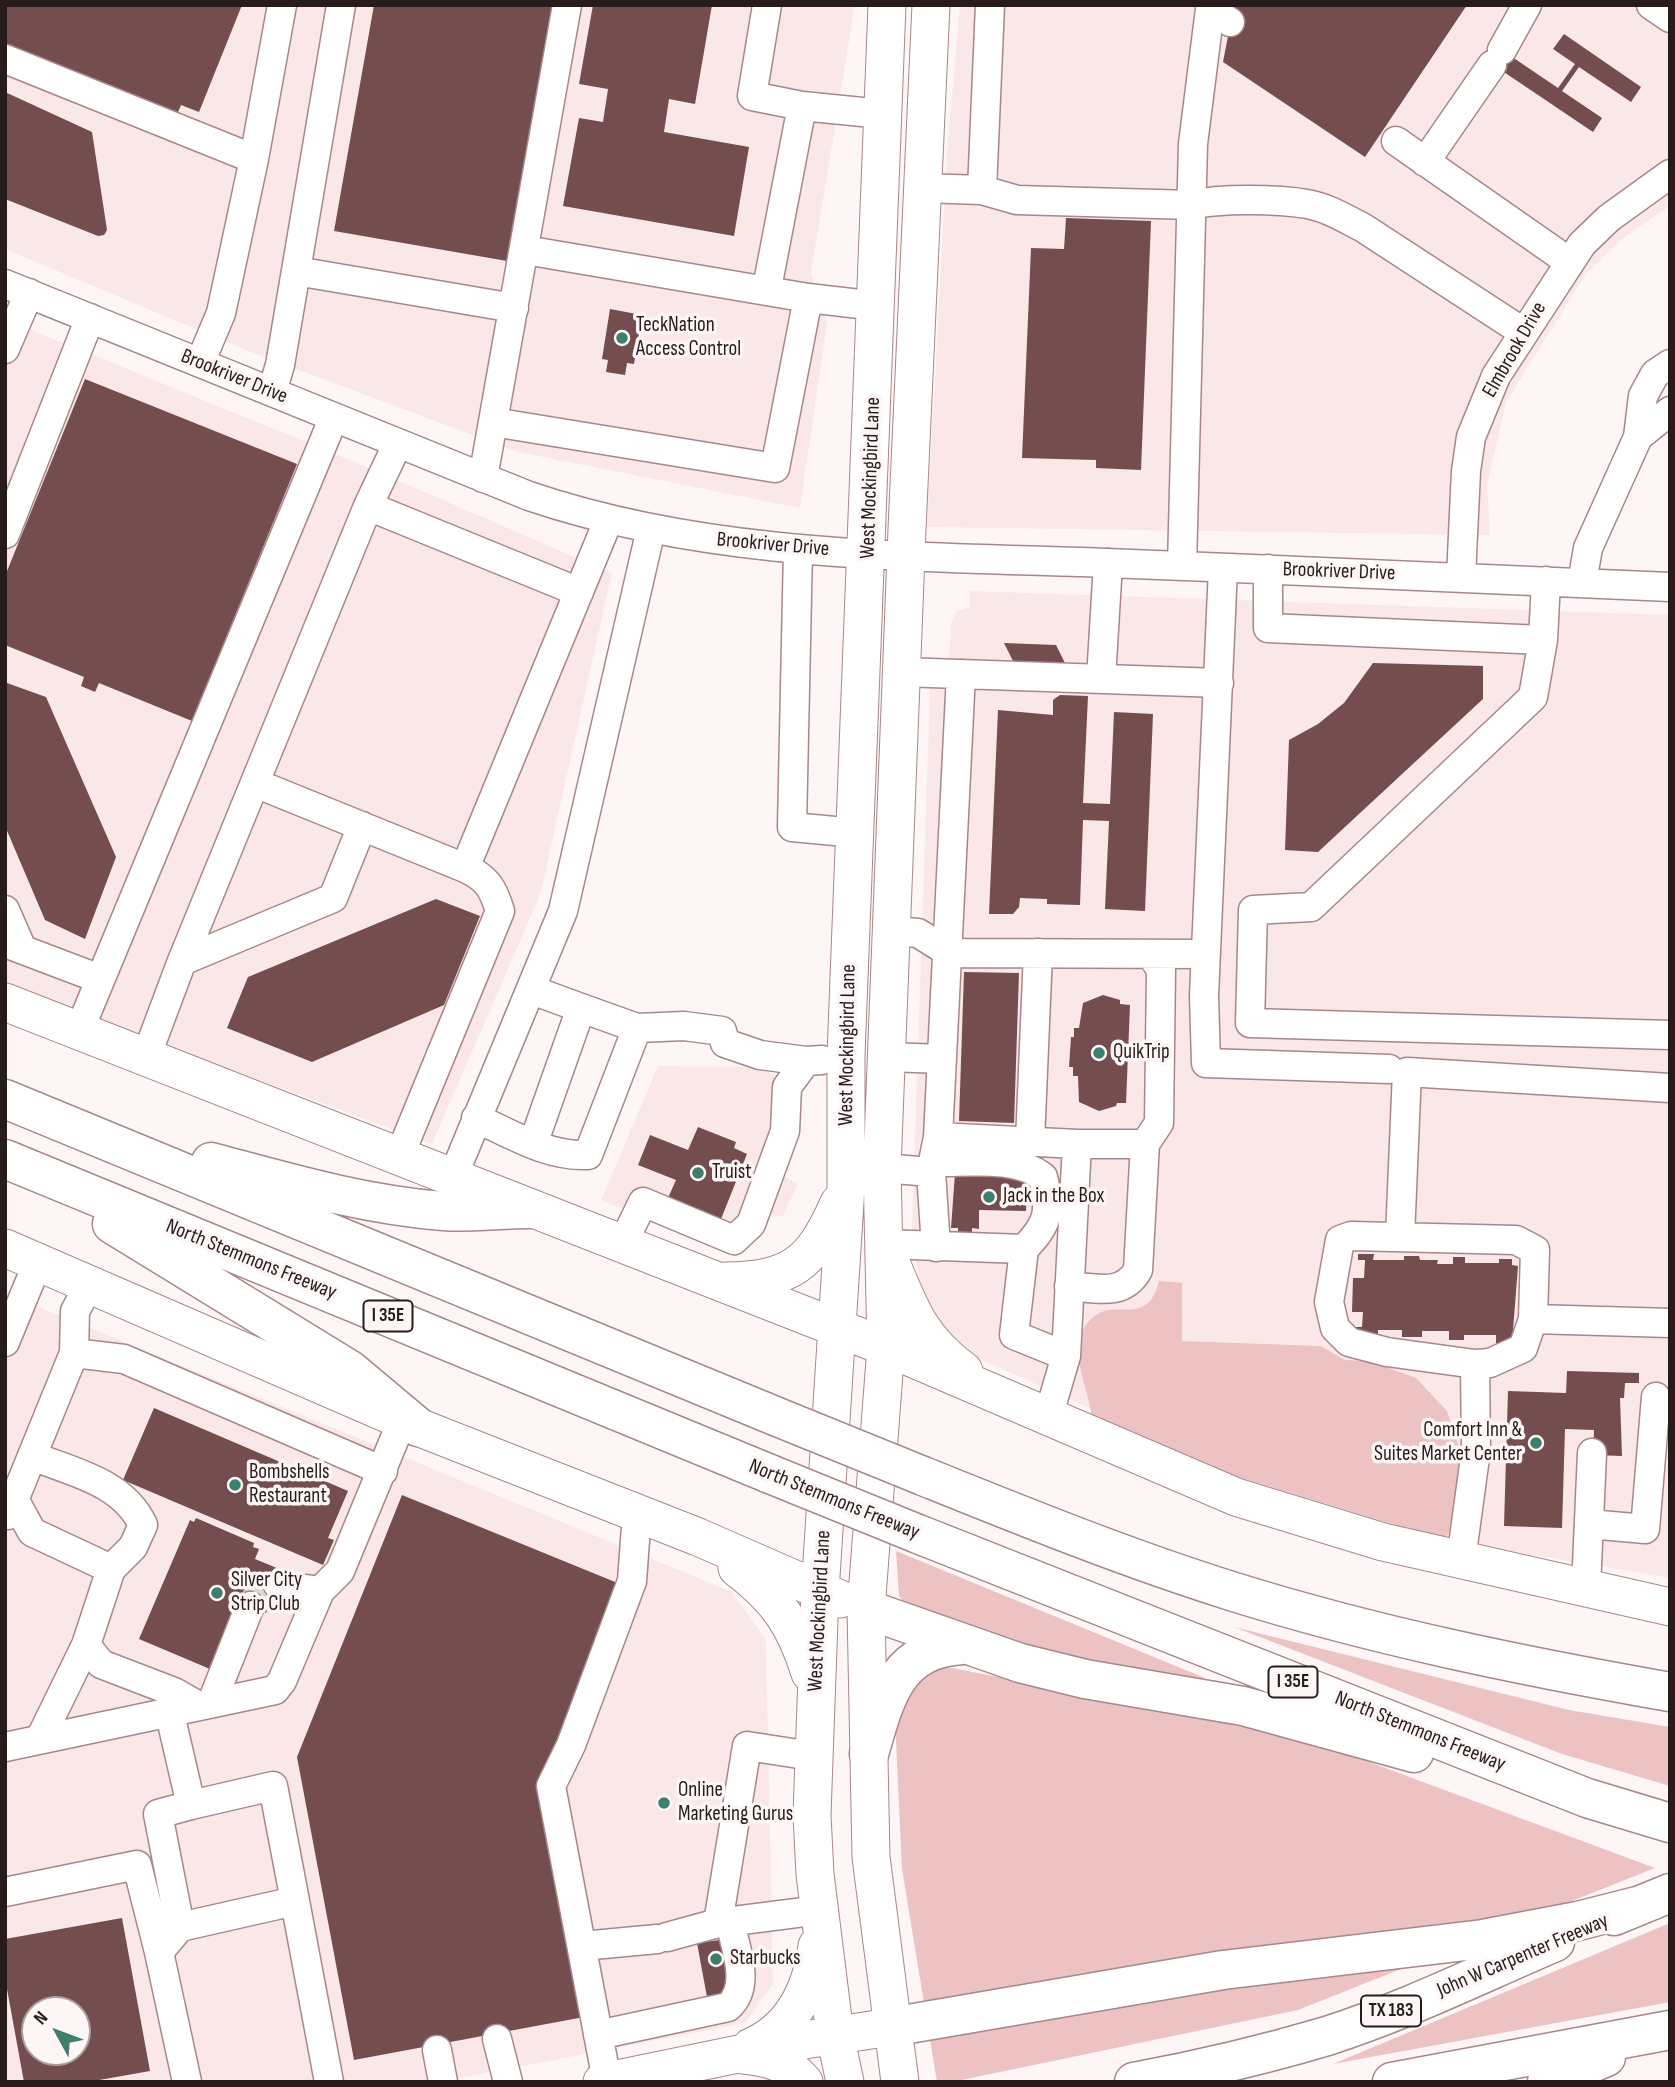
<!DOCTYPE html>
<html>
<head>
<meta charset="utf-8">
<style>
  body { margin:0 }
  #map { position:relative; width:1675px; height:2087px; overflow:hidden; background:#fef6f6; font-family:"Sofia Sans Condensed",sans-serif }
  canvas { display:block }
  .frame { position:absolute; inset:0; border:7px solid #281b1b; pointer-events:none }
  .north { position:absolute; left:21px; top:1996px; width:70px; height:70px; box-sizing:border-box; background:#fef6f6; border:2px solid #a89e9e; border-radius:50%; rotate:311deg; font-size:19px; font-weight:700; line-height:28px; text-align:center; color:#281b1b }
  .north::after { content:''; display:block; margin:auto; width:24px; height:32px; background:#3e7e6d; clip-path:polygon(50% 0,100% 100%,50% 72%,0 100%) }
</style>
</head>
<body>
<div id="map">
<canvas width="1675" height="2087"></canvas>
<div class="frame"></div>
<div class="north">N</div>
</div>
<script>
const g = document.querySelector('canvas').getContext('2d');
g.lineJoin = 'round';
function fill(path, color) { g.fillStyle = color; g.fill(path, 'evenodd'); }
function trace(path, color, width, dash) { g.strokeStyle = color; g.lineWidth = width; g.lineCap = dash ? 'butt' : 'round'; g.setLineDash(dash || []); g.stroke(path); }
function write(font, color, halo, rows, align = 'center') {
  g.font = font + ' "Sofia Sans Condensed",sans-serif'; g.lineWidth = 7; g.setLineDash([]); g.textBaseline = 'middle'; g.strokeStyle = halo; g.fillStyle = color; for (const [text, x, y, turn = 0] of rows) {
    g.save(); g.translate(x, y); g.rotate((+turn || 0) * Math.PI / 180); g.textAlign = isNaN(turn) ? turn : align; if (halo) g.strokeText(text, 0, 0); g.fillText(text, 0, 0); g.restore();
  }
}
fill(new Path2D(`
  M5,5H855L811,272L827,324L800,508L518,452L246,350L5,249Z
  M960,5H1670V206L1623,238L1585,275L1506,402L1487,485L1490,535L927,527L947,153Z
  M5,319L357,463L612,573L540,895L432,1144L125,1030L5,981Z
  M970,591L1670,615V1578L1445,1540L1370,1361L1346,1360L1321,1346L1182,1341L1156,1294L1144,1307L1133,1311L1113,1310L1077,1349L1091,1409L976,1357L933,1319L918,1281L912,1228L931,662H949L951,623L957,611L969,607Z
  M658,1066L760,1067L797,1089L790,1155L783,1176L798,1184L782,1217L768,1214L745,1248L725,1252L601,1200Z
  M5,1293L732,1592L766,1640L773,1984L745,2023L440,2082H5ZM35,2010H77V2052H35Z`), '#fae7e7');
fill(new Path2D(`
  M1159,1281L1182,1283V1341L1321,1346L1345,1360L1370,1361L1416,1378L1447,1411L1461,1454V1507L1445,1540L1202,1466L1092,1419C1090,1388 1064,1347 1090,1320C1113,1295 1147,1330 1159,1281Z
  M896,1551L1205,1678L1198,1683L1126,1675L951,1624L903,1601L899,1596Z
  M1234,1627L1569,1710L1670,1727V1786L1562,1754Z
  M941,1666L1288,1732L1655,1868L1298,2010L952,2082H937L902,1869L895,1719L915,1679Z
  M1670,1923V2002L1333,2064Z`), '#ecc2c2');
fill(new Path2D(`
  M5,5H242L199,112L181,105L176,117L5,48Z
  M374,5H553L507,261L334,231Z
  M593,5H712L695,104L669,99L664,132L749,147L734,236L563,206L579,118L603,122L608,89L579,84Z
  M1234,5H1467L1365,157L1223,62Z
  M1564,34L1641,87L1631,102L1579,67L1562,91L1602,118L1593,132L1483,58L1493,44L1558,88L1575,64L1553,49Z
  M5,92L92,132L107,230L104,235L98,236L5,199Z
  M1066,218L1151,221L1141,470L1096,468V460L1022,458L1031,248L1064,249Z
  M610,309L642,315L634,364L627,363L625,375L606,372L608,360L602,359Z
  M85,379L297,464L192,721L99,683L95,692L81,686L84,677L5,645V576Z
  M1004,643L1056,645L1066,665L1014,663Z
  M1373,663L1483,666V699L1318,852L1285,850L1289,740L1318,724L1344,703Z
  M7,683L46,697L116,857L85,939L45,920L5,826Z
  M1060,695L1088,696L1083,803L1110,804L1114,712L1153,714L1145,911L1105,909L1109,821L1083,820L1080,905L1047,904V899L1020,898L1019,907L1013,914H989L998,710L1053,715V700Z
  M436,899L480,916L444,1005L312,1062L227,1028L248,977Z
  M964,972L1019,973L1014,1123L959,1121Z
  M1103,995L1120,1000V1004L1130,1005L1126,1103H1117L1116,1106L1099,1111L1079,1102L1078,1076H1073V1067H1069L1071,1037H1074V1028H1079L1083,1003Z
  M698,1127L736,1142L734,1148L747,1154L719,1224L668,1198L676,1180L638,1165L650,1135L688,1150Z
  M955,1173L1027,1175L1026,1211L979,1210V1229L972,1228V1232H958V1228H951Z
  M1358,1254H1374L1373,1260H1404V1256H1419L1420,1260H1438L1437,1264H1453V1257H1465V1263H1499V1259H1512V1265L1518,1266L1512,1343H1496V1335H1464V1340H1449V1331H1422V1337H1402V1330H1378V1336H1355V1327H1362L1363,1312H1352L1353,1278H1364L1365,1260H1358Z
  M1567,1371L1639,1373V1383H1625L1624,1398H1620L1622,1456L1593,1455L1594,1430L1565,1429L1562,1528L1504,1526L1508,1391L1566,1393Z
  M154,1408L348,1491L328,1538L334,1540L323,1565L123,1480Z
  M402,1495L620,1584L538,1786L584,2017L354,2060L297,1757Z
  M196,1518L254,1543L253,1547L259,1549L255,1559L284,1571L266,1613L239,1601L210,1669L139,1639L190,1520L194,1522Z
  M122,1918L150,2071L88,2082H24L5,1978V1939ZM35,2010H77V2052H35Z
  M727,1939L736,1974L723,1998L707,1997L697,1943Z`), '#744d4e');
trace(new Path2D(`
  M250,1606L262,1589L278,1585`), '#ded5d5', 28, [28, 14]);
const minor = new Path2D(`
  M767,5L752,96L802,106
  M1651,5L1670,18
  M1502,50L1527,5
  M5,59L254,159L221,313L200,363
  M1396,141L1568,261
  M254,159L282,5
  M1425,162L1492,65
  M922,188L982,190L1017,200L1192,205C1219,198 1278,199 1307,204C1326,207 1344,218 1362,227L1523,332
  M982,190L990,5
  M525,250L808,298L877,306
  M296,271L514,308
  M5,284L529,496C706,556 897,556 1082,562C1278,570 1474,577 1670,587
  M767,288L802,106L882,114
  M5,349L29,293
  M272,392L280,365L341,5
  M493,422L775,468L808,298
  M1638,437L1670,411
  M483,478L567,5
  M368,506L579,592
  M5,534L90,318
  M798,549L792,827L856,833
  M1182,566L1193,144L1210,9L1230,22
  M1223,568L1204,996L1206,1063L1389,1069
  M1268,569V628L1543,640L1546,581
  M1461,577L1466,471L1471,437L1496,376L1582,244L1609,218L1670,174
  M1582,583L1588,548L1638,437L1643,396L1655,374L1670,364
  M1543,640L1533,697L1311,907L1253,910L1250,1023L1670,1035
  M902,672L1219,683
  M1101,679L1108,563
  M255,783L465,868
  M5,910L22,949
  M893,931L918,933L950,953L1206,954
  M5,943L100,979
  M182,961L333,898L362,826
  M532,990L581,1008
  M79,1031L334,417
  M146,1057L182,961L368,506L398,443
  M889,1057L942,1059
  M476,1118C511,1134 548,1157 588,1155L637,1028L684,1026L722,1031L725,1043L760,1055L806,1061
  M938,1137L961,674
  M1030,1141L1038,953
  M533,1144L581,1008L637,1028
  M1077,1144H1145L1159,1123L1161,970L1151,954
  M399,1157L500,911C493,888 487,878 465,868L608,521
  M933,1162C967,1163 1015,1155 1043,1177C1051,1212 1049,1223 1024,1249
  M882,1168L931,1172L936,1247
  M931,1172L938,1137L1077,1144L1066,1356L1048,1417
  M452,1179L563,911L651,529
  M1400,1237L1407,1072L1670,1088
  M884,1244L1024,1249L1014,1335L1066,1356
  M622,1245L643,1202L734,1240L751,1224L785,1131L787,1087L806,1061L822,1060
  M1069,1286C1096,1288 1123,1297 1138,1270L1145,1144
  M1533,1319L1670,1323
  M5,1342L38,1262
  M74,1353L124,1359L383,1471
  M32,1456C73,1472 123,1482 143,1525L133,1547L111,1569
  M14,1499L32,1532L111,1569L86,1645L101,1664L174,1692L195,1704
  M8,1515L74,1353L75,1311L89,1286
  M1589,1524L1645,1529L1656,1397
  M1461,1560L1476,1450L1475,1364L1387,1352L1349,1342L1335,1328L1329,1302L1340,1240L1351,1236L1516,1240L1535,1250L1533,1319L1523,1348L1490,1363L1475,1364
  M278,1585L320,1591
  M1586,1588L1592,1453
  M212,1702L250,1606
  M169,1710L191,1805L158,1814L180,1927
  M40,1739L86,1645
  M5,1747L275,1690L282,1681L320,1591L340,1571L402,1421
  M812,1756L747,1746L718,1923L820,1910
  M191,1805L273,1786L295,1901
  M5,1892L137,1865L159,1952
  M667,1937L718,1923
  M582,1946L657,1939
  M598,2035L728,2007C752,1986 735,1949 730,1921
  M497,2039L508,2082
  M437,2050L443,2082
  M607,2081L551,1786L571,1745L632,1581L637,1513
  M187,2082L159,1952L180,1927L295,1901L329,2082`);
const major = new Path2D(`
  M5,1002L886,1347L1236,1497L1383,1542L1670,1607
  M5,1248L418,1427L698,1537L840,1599
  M892,1265C911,1312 922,1340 964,1371
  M725,1281C792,1280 812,1264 839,1203
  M737,1568C778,1599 795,1625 810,1673
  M751,2047C793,2029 811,1989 817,1946
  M743,2055C768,2057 788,2063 804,2082
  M602,2082L811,2039L891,2027
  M845,2082L835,2035L815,1874L812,1815L820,1592L846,1186V1055L887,5
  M900,2082L871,1857L866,1609L886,1347L882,1168L907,529L931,5`);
const highway = new Path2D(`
  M5,1099L775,1416
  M5,1159L770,1474
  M211,1162C286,1182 364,1205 443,1211C471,1213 500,1209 529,1209
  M112,1224L350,1370L418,1427
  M923,1476C1025,1517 1126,1558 1231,1591C1375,1636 1522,1666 1670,1692
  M918,1534L1587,1798L1670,1823
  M866,1609L1020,1663L1085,1679L1243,1706L1414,1753
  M869,1754C885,1699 895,1649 962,1645
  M1614,1916L1670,1893
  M891,2027L1223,1970L1483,1939L1578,1921L1637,1906
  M1134,2082C1199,2070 1263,2055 1327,2036C1405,2011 1480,1974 1555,1942
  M1392,2082L1670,2030
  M1547,2082L1606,2057`);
trace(minor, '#a98787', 31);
trace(major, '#a98787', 39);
trace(highway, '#a98787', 41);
trace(minor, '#fff', 28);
trace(major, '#fff', 37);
trace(highway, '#fff', 38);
const highwayBridge = new Path2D(`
  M775,1416L923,1476
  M770,1474L918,1534`);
trace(highwayBridge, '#a98787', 41, []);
trace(highwayBridge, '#fff', 38);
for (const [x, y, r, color] of [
  [622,338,7,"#3e7e6d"],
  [1099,1053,7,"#3e7e6d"],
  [698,1173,7,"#3e7e6d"],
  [989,1197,7,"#3e7e6d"],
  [1536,1443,7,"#3e7e6d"],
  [235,1485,7,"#3e7e6d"],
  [217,1593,7,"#3e7e6d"],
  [664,1803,7,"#3e7e6d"],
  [716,1959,7,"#3e7e6d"]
]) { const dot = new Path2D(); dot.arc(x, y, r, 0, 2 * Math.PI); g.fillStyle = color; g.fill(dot); trace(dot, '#fef6f6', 2.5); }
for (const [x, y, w] of [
  [388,1316,49],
  [1293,1682,49],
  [1391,2011,60]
]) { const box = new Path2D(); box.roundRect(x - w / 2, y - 15.5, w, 31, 5); g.fillStyle = '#fef6f6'; g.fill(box); trace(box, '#281b1b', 2); }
write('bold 19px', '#281b1b', null, [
  ["I 35E",388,1316],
  ["I 35E",1293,1682],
  ["TX 183",1391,2011]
]);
write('21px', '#281b1b', '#fef6f6', [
  ["TeckNation",636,326],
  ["Access Control",636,350],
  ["QuikTrip",1113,1053],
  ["Truist",712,1173],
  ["Jack in the Box",1003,1197],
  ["Comfort Inn &",1522,1431,"right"],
  ["Suites Market Center",1522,1455,"right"],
  ["Bombshells",249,1473],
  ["Restaurant",249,1497],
  ["Silver City",231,1581],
  ["Strip Club",231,1605],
  ["Online",678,1791],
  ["Marketing Gurus",678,1815],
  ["Starbucks",730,1959]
], 'left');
write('21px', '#281b1b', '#fef6f6', [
  ["Elmbrook Drive",1515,350,-60],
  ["Brookriver Drive",234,377,22],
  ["West Mockingbird Lane",871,478,-88],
  ["Brookriver Drive",773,545,5],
  ["Brookriver Drive",1339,572,2],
  ["West Mockingbird Lane",848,1045,-89],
  ["North Stemmons Freeway",251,1260,22],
  ["North Stemmons Freeway",834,1500,22],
  ["West Mockingbird Lane",820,1611,-87],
  ["North Stemmons Freeway",1420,1732,22],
  ["John W Carpenter Freeway",1523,1956,-23]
]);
</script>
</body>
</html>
